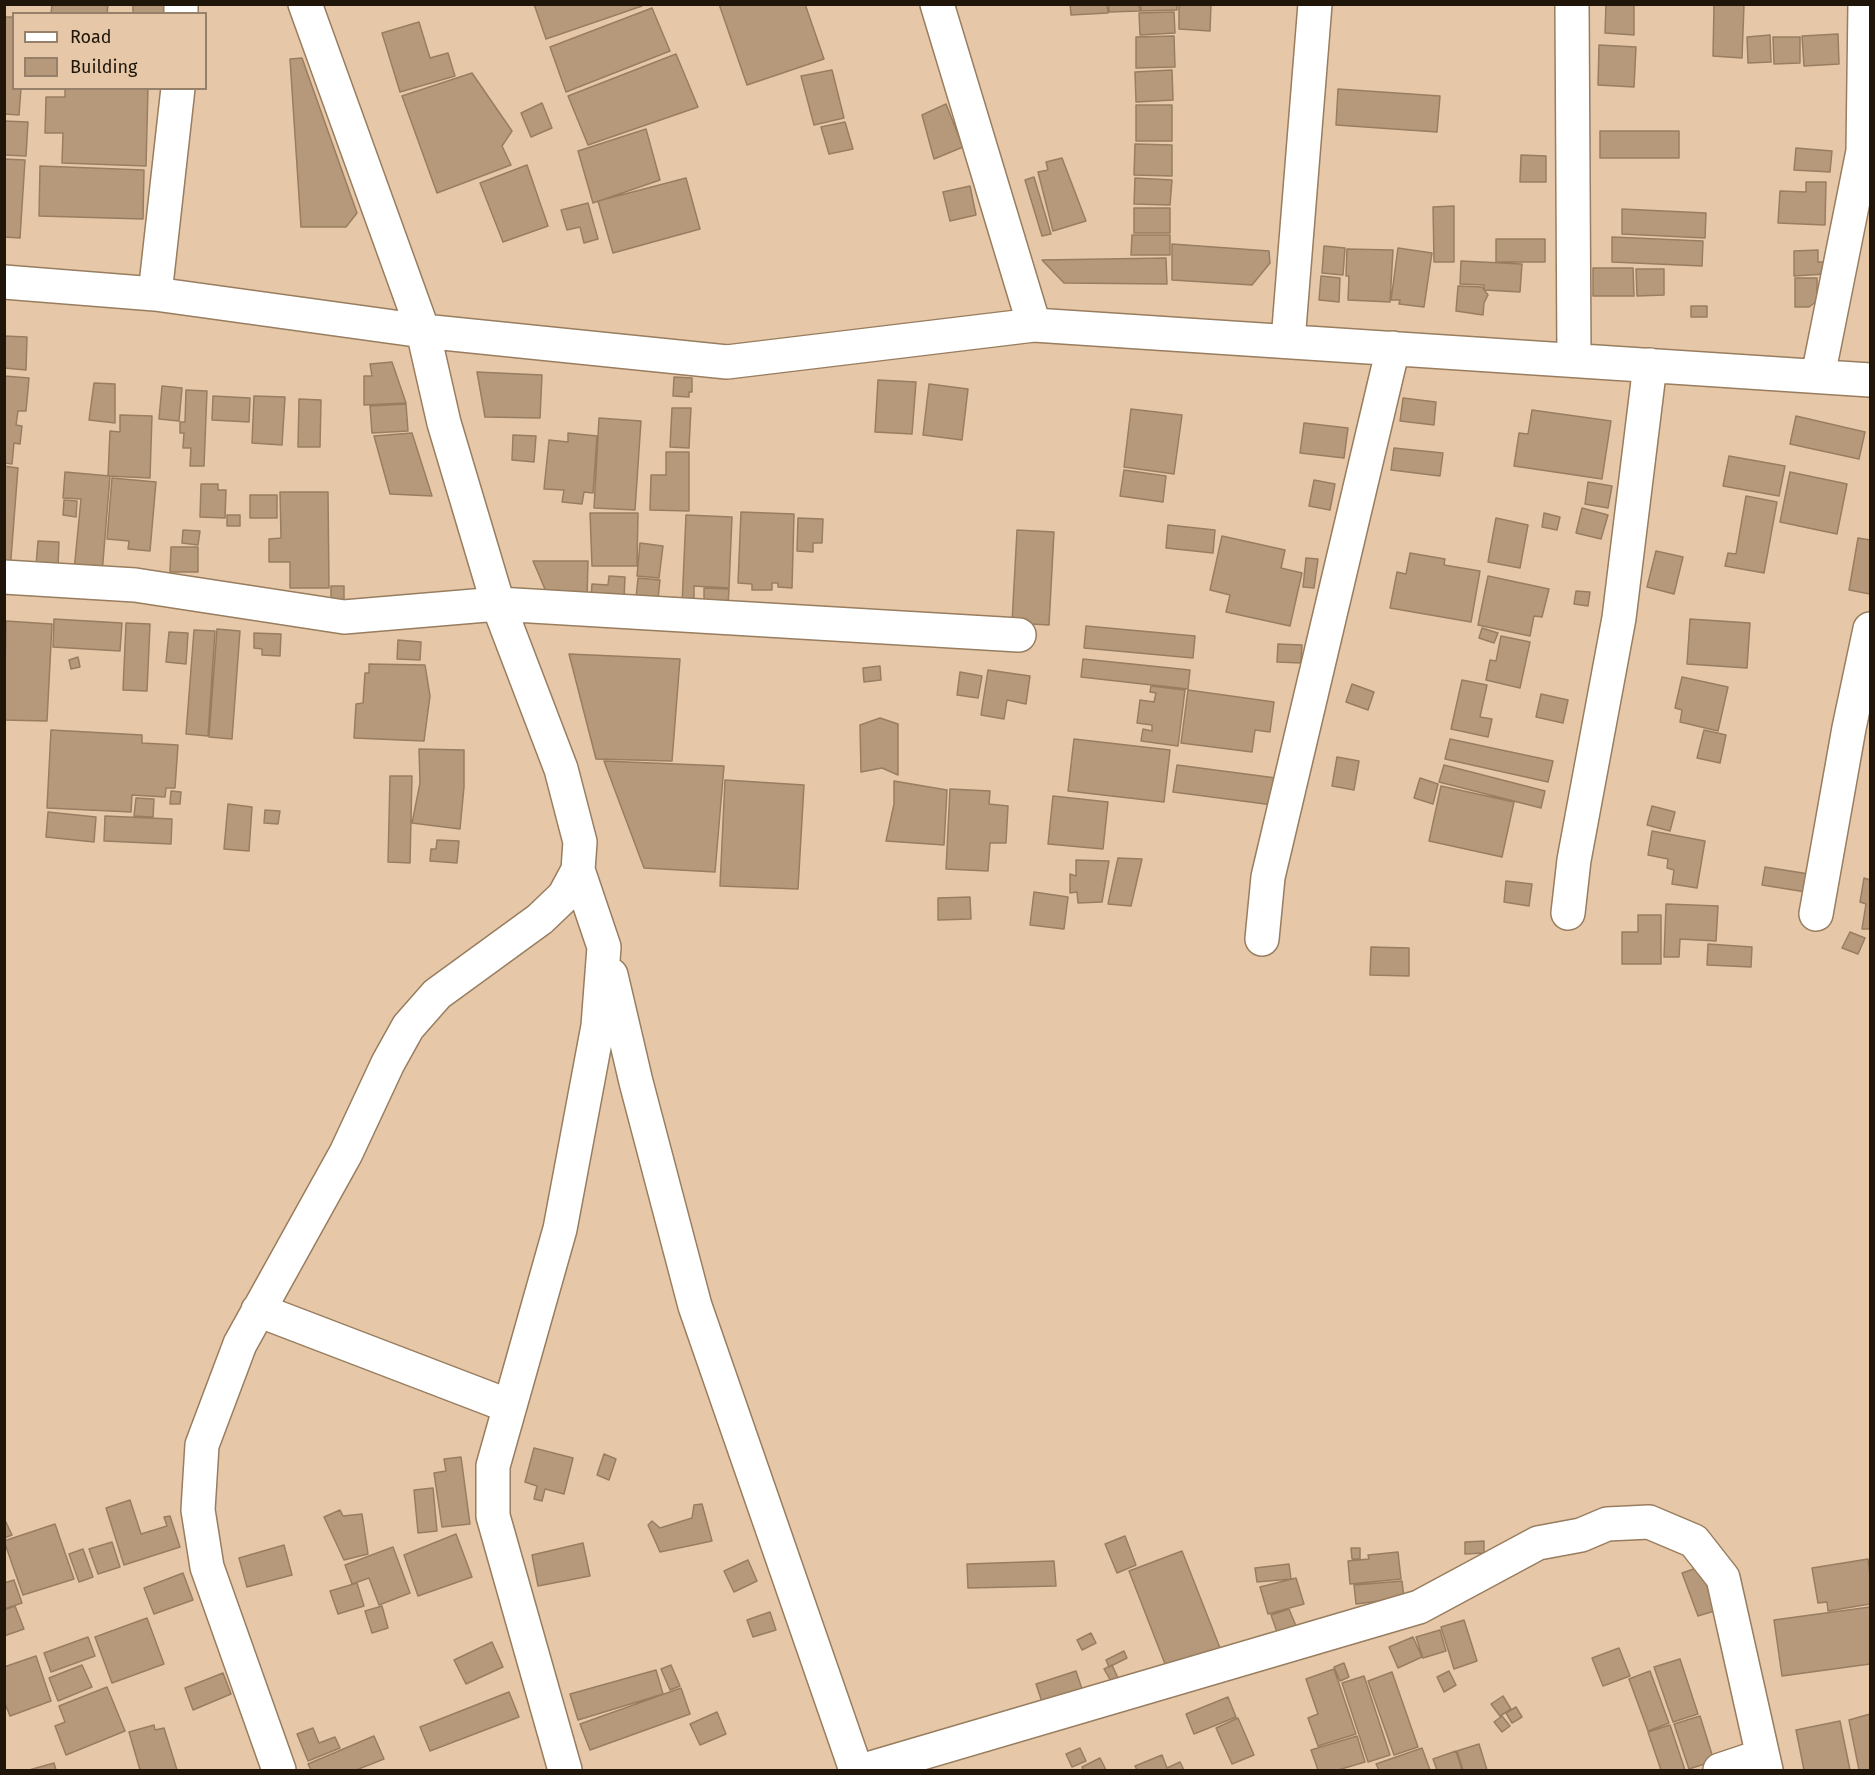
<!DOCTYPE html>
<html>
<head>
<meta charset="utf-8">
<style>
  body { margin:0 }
  #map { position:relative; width:1875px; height:1775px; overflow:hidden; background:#e6c8a9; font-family:"Fira Sans",sans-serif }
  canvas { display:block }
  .frame { position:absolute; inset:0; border:6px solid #1f1509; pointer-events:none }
  .legend { position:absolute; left:12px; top:12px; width:195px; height:78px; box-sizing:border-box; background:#e6c8a9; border:2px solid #968069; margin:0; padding:8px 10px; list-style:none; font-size:18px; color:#1f1509 }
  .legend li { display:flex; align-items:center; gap:12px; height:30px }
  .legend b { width:30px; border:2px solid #968069 }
</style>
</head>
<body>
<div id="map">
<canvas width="1875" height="1775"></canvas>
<div class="frame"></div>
<ul class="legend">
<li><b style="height:8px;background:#fff"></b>Road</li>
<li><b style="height:16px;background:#b6997b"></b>Building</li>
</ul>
</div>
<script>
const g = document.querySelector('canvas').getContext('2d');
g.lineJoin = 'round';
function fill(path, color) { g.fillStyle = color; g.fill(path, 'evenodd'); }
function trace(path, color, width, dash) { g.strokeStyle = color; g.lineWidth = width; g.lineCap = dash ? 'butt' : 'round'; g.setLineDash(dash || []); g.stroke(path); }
const building = new Path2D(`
  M52,4H108L107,14H51Z
  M133,4H172V14H133Z
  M534,4H641L642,6L546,39Z
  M719,4H805L824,59L747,85Z
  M1070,4H1107L1108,13L1071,15Z
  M1109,4H1139L1140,11L1109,12Z
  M1141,4H1177V10L1141,11Z
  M1179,4H1211L1210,31L1179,29Z
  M1606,4H1634V35L1605,33Z
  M1714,4L1744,5L1742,58L1713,56Z
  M652,8L670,51L566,92L550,47Z
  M1174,12L1175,33L1140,35L1139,13Z
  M4,17H14V88H21L19,115L4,114Z
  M419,22L430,58L448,53L455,76L400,92L382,33Z
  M1838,34L1839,64L1804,66L1802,36Z
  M1770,35L1771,62L1748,63L1747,37Z
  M1174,36L1175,67L1136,68V37Z
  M1773,37H1800V63L1774,64Z
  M1599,45L1636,47L1634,87L1598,85Z
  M676,54L698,107L588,145L568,96Z
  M302,58L357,213L346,227H301L290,59Z
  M832,70L844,118L814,125L801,76Z
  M1172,70L1173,100L1136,102L1135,72Z
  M472,73L512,131L502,146L511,165L437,193L402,96Z
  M65,88H148L146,166L62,163L63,133H45L46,97H65Z
  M1338,89L1440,96L1437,132L1336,125Z
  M542,103L552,128L531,137L521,113Z
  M946,104L963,147L934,159L922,115Z
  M1136,105H1172V141H1136Z
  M4,121L28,122L26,156L4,155Z
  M845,122L853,149L829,154L821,127Z
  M646,129L660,180L593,203L578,151Z
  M1600,131H1679V158H1600Z
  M1135,144L1172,145V176L1134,175Z
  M1796,148L1832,151L1830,172L1794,170Z
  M1521,155L1546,156V182H1520Z
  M1062,158L1086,221L1053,231L1038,172L1048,170L1046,162Z
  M4,159L25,160L20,238L4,237Z
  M527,165L548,226L503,242L480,183Z
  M40,166L144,170L143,219L39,216Z
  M1034,177L1051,234L1042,236L1025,180Z
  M686,178L700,229L613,253L598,201Z
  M1135,178L1172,180L1170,205L1134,204Z
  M1806,182H1826L1825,225L1778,223L1780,191L1806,192Z
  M970,186L976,215L950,221L943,192Z
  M588,203L598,239L584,243L580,227L567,230L561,210Z
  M1454,206V262H1434L1433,207Z
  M1134,208H1170V233H1134Z
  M1622,209L1706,213L1705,238L1622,234Z
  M1132,235H1170V255H1131Z
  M1612,237L1703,241L1702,266L1612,262Z
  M1496,239H1545V262H1496Z
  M1172,244L1269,251L1270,263L1252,285L1172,280Z
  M1324,246L1345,248L1343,275L1322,273Z
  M1398,248L1432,253L1424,307L1399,304L1400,300H1391Z
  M1347,249L1393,250L1390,302L1348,300L1349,276H1346Z
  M1818,250V262H1825V274L1794,276V251Z
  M1166,258L1167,284L1064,283L1042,260Z
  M1461,261L1522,264L1520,292L1484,290V285L1460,284Z
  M1593,268H1633L1634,296H1593Z
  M1636,269H1664V295L1637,296Z
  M1321,276L1340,278L1339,302L1319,300Z
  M1795,278H1817V301L1809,307H1795Z
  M1458,286L1482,287L1488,295L1484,303L1483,315L1456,311Z
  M1691,306H1707V317H1691Z
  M4,336L27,337L26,370L4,368Z
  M392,362L406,403L364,405V376H372L370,364Z
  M477,372L542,375L540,418L485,417Z
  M4,376L29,378L26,411H18L16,425L22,426L20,444L14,443L12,464L4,463Z
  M674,377L692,378V392H689V397L673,396Z
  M878,380L916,382L912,434L875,432Z
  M94,383L115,384V423L89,420Z
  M929,384L968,389L962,440L923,435Z
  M162,386L182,388L179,421L159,419Z
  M186,390L207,391L204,466H190L191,448H183L184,433H180V422H185Z
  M213,396L250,398L249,422L212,420Z
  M254,396L285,397L282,445L252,443Z
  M1403,398L1436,402L1434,425L1400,421Z
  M299,399L321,400L320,447H298Z
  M406,404L408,431L372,433L370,406Z
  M672,408H691L689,448L670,447Z
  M1131,409L1182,415L1174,474L1124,467Z
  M1532,410L1611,421L1602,479L1514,466L1519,433L1528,434Z
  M120,415L152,416L150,478L108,476L110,431L120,432Z
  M1796,416L1865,432L1859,459L1790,444Z
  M599,418L641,421L635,510L594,508Z
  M1304,423L1348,428L1344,458L1300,453Z
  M412,433L432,496L390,494L374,436Z
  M568,433L597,436L593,493L584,492L582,504L562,502L564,490L544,489L549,440L568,442Z
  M513,435L536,436L534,462L512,460Z
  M1394,448L1443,453L1440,476L1391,470Z
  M666,452H689V511L650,510L651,475H666Z
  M1729,456L1785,466L1779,496L1723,486Z
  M4,466L18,468L10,571L4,570Z
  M1124,470L1166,476L1163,502L1120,496Z
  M65,472L110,476L102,574L74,571L81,499L63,498Z
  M1790,472L1847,484L1837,534L1780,522Z
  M112,478L156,482L150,551L128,549L129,541L107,539Z
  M1314,480L1335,484L1330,510L1309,506Z
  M1588,482L1612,486L1608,508L1585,504Z
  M201,484H218V490H226L225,518L200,517Z
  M280,492H328L329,588H290V562H269V539L281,538Z
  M250,495H277V518H250Z
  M1746,496L1777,502L1764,573L1725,566L1728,553L1736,554Z
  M64,500L77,501L76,517L63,515Z
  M1582,508L1608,515L1601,539L1576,533Z
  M741,512L794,514L792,588L778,587V583H772V590H752V584L738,583Z
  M590,513H638L637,566H592Z
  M1544,513L1560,517L1557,530L1542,527Z
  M227,515H240V526H227Z
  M686,515L732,517L729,588L694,586V606L682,605Z
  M798,518L823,519L822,543H813V552L797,551Z
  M1496,518L1528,525L1520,568L1488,562Z
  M1168,525L1215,530L1213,553L1166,548Z
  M183,530L200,531L198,545L182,543Z
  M1017,530L1054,532L1049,625L1012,623Z
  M1222,536L1285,550L1281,568L1302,573L1290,626L1226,612L1230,595L1210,590Z
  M1858,538L1870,540V594L1849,590Z
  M38,541L59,542L58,567L36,566Z
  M640,543L663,546L659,578L637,576Z
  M171,547H198V572H170Z
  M1656,551L1683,557L1674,594L1647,587Z
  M1410,553L1445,559L1444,565L1480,571L1471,622L1390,608L1397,572L1406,574Z
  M1306,558L1318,559L1314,588L1303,587Z
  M533,561H588L587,598L550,601Z
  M609,576L625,577L624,600L591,598L592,584L608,585Z
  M1488,576L1549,589L1542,617L1534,616L1530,636L1478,625Z
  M638,578L660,580L658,599L636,597Z
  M331,586H344V600H331Z
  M704,588L729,589L728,606H704Z
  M1576,591L1590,592L1588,606L1574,604Z
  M54,619L122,623L120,651L53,647Z
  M1690,619L1750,623L1747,668L1687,664Z
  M6,621L52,624L47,721L4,720Z
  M126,623L150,624L147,691L123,690Z
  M1086,626L1195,636L1193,658L1084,648Z
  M1482,628L1498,633L1494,643L1479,638Z
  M217,629L240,631L232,739L209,737Z
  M194,630L215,631L208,736L186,734Z
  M169,632L188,633L186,664L166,662Z
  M254,633L281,634L280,656L262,655V649L254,648Z
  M1501,636L1530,642L1520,688L1486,680L1490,660L1496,661Z
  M398,640L421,642L420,660L397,659Z
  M1278,644L1302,645L1301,663L1277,662Z
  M569,654L680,659L672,761L596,759Z
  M78,657L80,667L71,669L69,660Z
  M1083,659L1190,670L1188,689L1081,677Z
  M369,664L425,665L430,696L424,741L354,738L356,704L363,703L365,673H369Z
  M880,666L881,680L864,682L863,668Z
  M988,670L1030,676L1026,704L1007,700L1004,719L981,715Z
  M960,672L982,676L978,698L957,695Z
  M1682,677L1728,687L1718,731L1680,722L1682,710L1675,708Z
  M1462,680L1487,685L1480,717L1492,719L1488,737L1451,729Z
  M1352,684L1374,692L1368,710L1346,702Z
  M1151,686L1185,690L1178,746L1141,741L1143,729L1152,731V725L1137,723L1140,700L1154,702L1156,693L1150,692Z
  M1188,690L1274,702L1270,732L1255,730L1252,752L1181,743Z
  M1541,694L1568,700L1563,723L1536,717Z
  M880,718L898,724V775L882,768L861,772L860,725Z
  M51,730L142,735V743L178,745L175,788H166L165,797L132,795L131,812L47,808Z
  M1704,730L1726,735L1720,763L1697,758Z
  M1074,739L1170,750L1164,802L1068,791Z
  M1450,739L1553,761L1548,782L1445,759Z
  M419,749L464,750V787L460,829L412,823L420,783Z
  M1337,757L1359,761L1354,790L1332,786Z
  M604,761L724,766L715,872L644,868Z
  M1177,765L1276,778L1273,805L1173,792Z
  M1444,765L1545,791L1541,808L1439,782Z
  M390,776H412L410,863L388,862Z
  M1420,778L1438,784L1433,804L1414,798Z
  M725,780L804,785L798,889L720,886Z
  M894,781L947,790L944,845L886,841L894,804Z
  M1441,786L1514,802L1502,857L1429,841Z
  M950,789L990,791L989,804L1008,806L1006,843H990L988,871L946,869Z
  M171,791L181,792L180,804H170Z
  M1053,796L1108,802L1103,849L1048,844Z
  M136,798L154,799L153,817L134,816Z
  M228,804L252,807L249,851L224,849Z
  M1652,806L1675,812L1670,831L1647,825Z
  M265,810L280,811L278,824L264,823Z
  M48,812L96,817L94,842L46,837Z
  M105,816L172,819L171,844L104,841Z
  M1652,831L1705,841L1697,888L1672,884L1674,870L1667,868L1668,859L1648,855Z
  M437,840L459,841L457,863L430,861L431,849H436Z
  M1118,858L1142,859L1131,906L1108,904Z
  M1076,860L1109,861L1102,902L1078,903L1077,892L1070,893V874L1076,876Z
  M1765,867L1809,874L1806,892L1762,885Z
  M1864,878L1870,880V929H1862L1866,904L1860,902Z
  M1506,881L1532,884L1529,906L1504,902Z
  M1034,892L1068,897L1064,929L1030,925Z
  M970,897L971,919L938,920V898Z
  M1666,904L1718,906L1716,941L1680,939L1679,957H1664Z
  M1638,915H1661V964H1622V932H1638Z
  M1850,932L1865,938L1858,954L1842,948Z
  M1708,944L1752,947L1751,967L1707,965Z
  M1371,947L1409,948V976L1370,975Z
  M534,1448L573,1458L564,1494L545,1489L542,1501L534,1499L537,1486L525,1482Z
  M604,1454L616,1459L609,1480L597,1475Z
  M461,1457L470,1524L442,1527L434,1473L446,1471L444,1459Z
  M433,1488L437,1531L418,1533L414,1490Z
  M130,1500L141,1534L167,1526L164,1517L170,1516L180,1547L124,1565L106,1508Z
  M702,1504L712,1541L660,1552L648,1525L652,1521L660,1528L692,1518L694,1505Z
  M340,1510L343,1516L362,1514L368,1554L344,1560L324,1517Z
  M4,1518L12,1535L4,1538Z
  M55,1524L74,1579L23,1595L4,1541Z
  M456,1534L472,1577L418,1596L404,1555Z
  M1125,1536L1136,1565L1117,1573L1105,1544Z
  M1484,1541V1553L1465,1554V1542Z
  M112,1542L120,1567L98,1574L89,1549Z
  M583,1543L590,1576L538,1586L532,1555Z
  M284,1545L292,1575L247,1587L239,1558Z
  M393,1547L410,1593L379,1605L369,1578L352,1584L345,1565Z
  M1351,1548H1360V1559H1352Z
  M83,1549L93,1577L79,1582L69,1554Z
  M1182,1551L1220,1648L1167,1669L1129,1571Z
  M1398,1552L1401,1579L1350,1584L1348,1561L1369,1559L1368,1555Z
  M1868,1559L1870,1576V1604L1828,1611L1827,1602L1818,1603L1812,1568Z
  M748,1560L757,1581L734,1592L724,1571Z
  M1054,1561L1056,1586L968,1588L967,1564Z
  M1289,1564L1291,1579L1257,1582L1255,1568Z
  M1708,1564L1724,1608L1698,1616L1682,1573Z
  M183,1573L193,1600L154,1614L144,1588Z
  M1296,1578L1304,1604L1268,1614L1260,1587Z
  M14,1580L22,1603L4,1609V1583Z
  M1402,1581L1404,1598L1356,1604L1354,1585Z
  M357,1583L364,1606L338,1614L330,1591Z
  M15,1606L24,1629L4,1636V1610Z
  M382,1606L388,1628L372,1633L365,1611Z
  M1870,1607V1664L1782,1676L1774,1620Z
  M1289,1609L1296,1626L1277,1632L1271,1615Z
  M770,1612L776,1630L753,1637L747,1620Z
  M147,1618L164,1664L112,1683L95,1637Z
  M1464,1620L1477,1661L1454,1669L1441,1627Z
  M1440,1630L1446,1651L1423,1658L1416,1637Z
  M1091,1633L1096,1643L1082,1650L1077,1640Z
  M88,1637L95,1656L51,1672L44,1653Z
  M1413,1637L1422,1657L1398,1668L1389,1647Z
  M492,1642L503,1667L466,1684L454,1660Z
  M1619,1648L1630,1676L1603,1686L1592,1658Z
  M1124,1651L1127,1658L1109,1667L1106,1660Z
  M36,1656L51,1701L10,1716L4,1701V1667Z
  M1680,1659L1698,1714L1673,1722L1654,1667Z
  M1344,1663L1349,1677L1340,1681L1334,1667Z
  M82,1665L92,1687L58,1701L49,1678Z
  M671,1665L680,1686L670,1690L661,1669Z
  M1112,1665L1119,1680L1112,1683L1104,1669Z
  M1334,1669L1356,1734L1318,1746L1308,1718L1318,1714L1306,1679Z
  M656,1670L663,1694L578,1720L570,1694Z
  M1076,1671L1083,1692L1043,1705L1036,1684Z
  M1449,1671L1456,1685L1444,1692L1437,1677Z
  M1650,1671L1669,1723L1648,1731L1629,1679Z
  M1392,1672L1418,1747L1394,1755L1368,1681Z
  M223,1673L231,1694L193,1710L185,1688Z
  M1364,1676L1390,1755L1368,1762L1342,1683Z
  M107,1687L125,1731L66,1755L55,1726L65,1722L59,1706Z
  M681,1688L690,1714L590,1750L580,1724Z
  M509,1692L519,1717L430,1751L420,1727Z
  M1503,1696L1511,1709L1500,1716L1491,1704Z
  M1228,1697L1236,1717L1194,1734L1186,1714Z
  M1516,1707L1522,1717L1512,1723L1506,1713Z
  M717,1712L726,1734L700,1745L690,1724Z
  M1870,1714V1770H1859L1849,1720Z
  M1502,1716L1510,1726L1502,1732L1494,1722Z
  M1700,1716L1714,1761L1689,1769L1674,1724Z
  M1238,1718L1254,1755L1232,1764L1216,1728Z
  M1840,1721L1850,1770H1804L1796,1730Z
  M154,1725L155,1730L164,1728L177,1770H140L129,1732Z
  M1670,1725L1685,1770H1661L1648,1732Z
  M313,1728L319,1743L335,1737L340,1748L308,1761L297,1734Z
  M374,1736L384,1759L356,1770H311L308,1764Z
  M1357,1736L1365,1762L1338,1770H1318L1311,1750Z
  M1479,1744L1487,1770H1463L1457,1751Z
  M1080,1748L1086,1761L1072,1767L1066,1754Z
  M1422,1748L1430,1770H1379L1376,1764Z
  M1456,1751L1462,1770H1437L1433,1759Z
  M1162,1755L1167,1768L1180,1762L1184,1770H1137L1135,1766Z
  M1100,1758L1106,1770H1083L1082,1767Z
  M54,1763L56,1770H29Z`);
fill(building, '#b6997b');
trace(building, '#997d60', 1.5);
const minor = new Path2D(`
  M937,4L1034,325
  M1572,4L1574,360
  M181,14V4
  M4,282L155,294L423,331L727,362L1034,325L1870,380
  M155,294L178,88
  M1288,341L1315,4
  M1818,376L1863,151L1865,4
  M4,577L135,585L344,617L498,604L1019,635
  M1568,913L1574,860L1619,618L1650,365
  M1816,914L1849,728L1870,629
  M1262,939L1268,877L1393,348
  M611,975L636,1082L695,1306L856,1770
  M258,1310L509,1406
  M279,1770L207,1567L198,1510L202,1445L240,1344L346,1153L388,1063L408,1027L437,994L540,919L564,896L578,870L580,842L561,769L498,604L444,423L423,331L305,4
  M565,1770L493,1516V1466L560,1229L598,1026L604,947L578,870
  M864,1770L1419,1607L1538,1543L1581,1535L1607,1524L1649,1522L1694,1541L1723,1578L1766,1770
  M1720,1770L1762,1756`);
trace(minor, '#987d5f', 36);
trace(minor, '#fff', 33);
</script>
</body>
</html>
